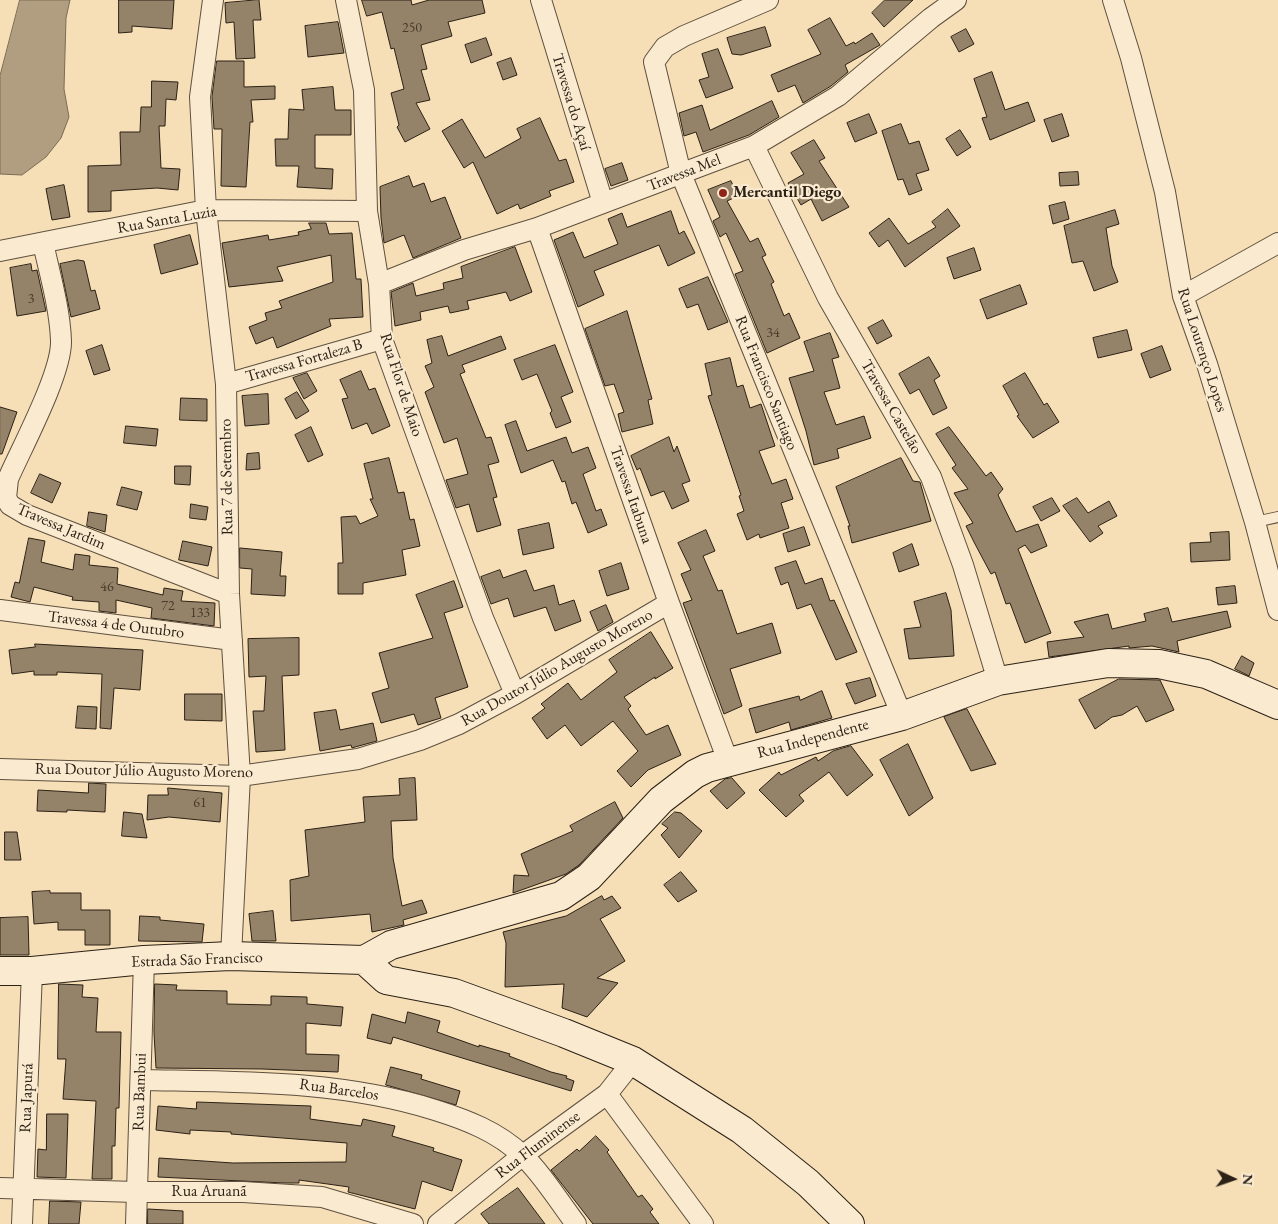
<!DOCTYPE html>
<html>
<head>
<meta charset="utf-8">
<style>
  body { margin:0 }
  #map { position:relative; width:1278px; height:1224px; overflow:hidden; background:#f6deb7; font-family:"EB Garamond",serif }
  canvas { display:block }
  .north { position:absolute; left:1208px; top:1154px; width:50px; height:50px; -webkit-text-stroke:4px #f9ead0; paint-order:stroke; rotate:93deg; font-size:14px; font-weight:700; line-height:20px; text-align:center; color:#2b2115 }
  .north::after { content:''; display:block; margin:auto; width:18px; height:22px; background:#2b2115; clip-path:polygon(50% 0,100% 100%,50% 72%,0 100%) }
</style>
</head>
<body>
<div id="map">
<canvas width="1278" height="1224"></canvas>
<div class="north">N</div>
</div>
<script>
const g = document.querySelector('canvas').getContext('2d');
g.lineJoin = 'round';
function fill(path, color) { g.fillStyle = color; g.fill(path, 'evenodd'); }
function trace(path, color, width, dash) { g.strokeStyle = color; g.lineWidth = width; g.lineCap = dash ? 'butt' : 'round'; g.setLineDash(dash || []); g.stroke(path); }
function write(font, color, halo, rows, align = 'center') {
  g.font = font + ' "EB Garamond",serif'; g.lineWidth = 4.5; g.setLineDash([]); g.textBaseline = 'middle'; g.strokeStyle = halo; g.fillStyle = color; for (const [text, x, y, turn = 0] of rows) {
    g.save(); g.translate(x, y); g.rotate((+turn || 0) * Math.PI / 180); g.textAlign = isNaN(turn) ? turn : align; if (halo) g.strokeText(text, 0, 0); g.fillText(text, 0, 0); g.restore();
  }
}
const water = new Path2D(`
  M20,0H70L66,18L64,89L69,117L61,138L46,157L22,175L0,174V76Z`);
fill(water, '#b19e80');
trace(water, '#7b6c55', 1);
const building = new Path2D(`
  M119,0H174L172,29L132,26V32L119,33Z
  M259,0L261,20H253L255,58L236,59L234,22L226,23L225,3Z
  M362,0H411L412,5L429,0H482L485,13L448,22L452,36L421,45L427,69L421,70L430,100L416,103L430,129L405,142L397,127L399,125L391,93L404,89L394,48L391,49L382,12L367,16Z
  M885,0H913L884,27L872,13Z
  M830,18L846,46L854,42L855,44L872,33L880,45L845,65L848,72L831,86L803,103L795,85L778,92L771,75L821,54L808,30Z
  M338,22L344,53L308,57L305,26Z
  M765,27L771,46L741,55L732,54L727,38Z
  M966,29L974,44L959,52L951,37Z
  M486,38L492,55L471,63L465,45Z
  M718,49L733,88L706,98L699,80L709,77L702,54Z
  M511,58L517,75L503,80L497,63Z
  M217,61H244V87L275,86V99L251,100L253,122H250L246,187L221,186L222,129H214L212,97Z
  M992,72L1005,110L1028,102L1035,121L990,140L982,118L987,117L974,79Z
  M152,81L178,82L176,100L166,99L165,126H159L161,168L180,169L178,190L157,188L111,191V211L88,212V166L121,165L120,132H140L141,107H151Z
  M333,87L335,110H351V135H315V168L333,169L332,189L297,187L299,166H276L275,139H288L289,109L304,110L302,90Z
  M772,101L779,117L749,135L703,152L696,132L684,136L679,113L702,105L710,130Z
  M869,114L877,133L855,142L847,123Z
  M1062,114L1069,136L1052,142L1044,120Z
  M540,118L559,161L566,159L574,182L549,191L551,196L520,209L518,204L497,214L473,162L464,168L442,131L462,119L485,158L521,138L517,129Z
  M901,124L909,144L919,141L929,170L916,174L922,190L909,195L903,179L898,180L882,131Z
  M960,130L971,147L957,156L946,139Z
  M814,140L825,158L819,161L849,207L822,221L811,199L801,205L788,183L804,174L791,153Z
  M622,163L628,180L611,186L605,169Z
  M1078,172L1079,185L1060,186L1059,173Z
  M409,176L413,187L424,183L431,202L445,197L461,238L413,258L404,235L384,243L381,218L380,187Z
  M731,181L738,196L727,201L750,242L758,238L766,255L762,257L774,282L771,284L784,316L789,313L800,338L767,353L735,274L743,271L726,233L720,237L713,221L720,217L708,190Z
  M64,185L70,217L52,220L46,189Z
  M1065,202L1069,219L1053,224L1049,206Z
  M948,209L960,226L905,267L888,240L879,247L869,233L889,218L908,244L936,227L932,222Z
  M1115,210L1119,224L1106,228L1112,266L1118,282L1094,291L1083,261L1072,263L1064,226Z
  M671,211L679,234L684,231L695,253L668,266L659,245L594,271L604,295L578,307L554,240L573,232L584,258L618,244L608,219L622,213L627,227Z
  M309,223H326L329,234L352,233L356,279H361L363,317L329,319L331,326L277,348L273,337L256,344L249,327L267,320L265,313L282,308L279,301L333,282L331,255L277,267L283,281L229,287L222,243L268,235L269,240L299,235L298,232L311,229Z
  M190,235L198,264L161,274L154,245Z
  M515,247L532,292L510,301L506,292L467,301L469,309L450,313L448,306L420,312L421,320L395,326L391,292L413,283L416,296L444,289L443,283L463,278L461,267Z
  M974,248L981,270L954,279L947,258Z
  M78,260L84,261L91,291L95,290L100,309L71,317L60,264Z
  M31,264L32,271L37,270L46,311L17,316L10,268Z
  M708,277L728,322L708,330L698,304L687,308L679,289Z
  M1020,285L1027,304L987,319L980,300Z
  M627,311L652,399L648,400L653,424L622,432L618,414L624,412L614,384L605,386L585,329Z
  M883,320L892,336L877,344L868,328Z
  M1127,330L1132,350L1098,358L1093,338Z
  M830,333L839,357L832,359L840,388L824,392L836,425L864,416L871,438L837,449L839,458L814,465L806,431L789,378L814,371L804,342Z
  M442,336L448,356L501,336L506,349L462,365L465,372L460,374L486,438L491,437L499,462L488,465L497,497L493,498L501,525L477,532L469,504L456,508L446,480L468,474L457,438L444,443L425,392L434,387L425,366L432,363L427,340Z
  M102,345L110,370L94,375L86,351Z
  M555,345L573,392L561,397L571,422L556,428L550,413L552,411L537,374L522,380L514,360Z
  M1162,346L1171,370L1150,378L1141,354Z
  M929,357L940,376L934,380L947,408L933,415L919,389L910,394L899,374Z
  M730,358L737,387L743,385L750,408L761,404L775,446L759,451L772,484L786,479L793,499L781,503L789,528L760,538L759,534L747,540L737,514L744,511L739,496L741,495L708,396L712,395L705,364Z
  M361,371L369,390L375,388L390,426L372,434L367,423L352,429L342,399L348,398L340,380Z
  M307,373L317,391L304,399L293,378Z
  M1025,373L1044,405L1047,403L1059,422L1033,438L1017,416L1019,415L1003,386Z
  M297,392L309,411L296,419L285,399Z
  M268,394L269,424L245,426L242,396Z
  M181,398L207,399V421L180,420Z
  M0,407L17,412L2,454H0Z
  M516,421L527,451L566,437L572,453L588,447L596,468L583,474L596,511L601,509L607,525L588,533L576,502L572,504L565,481L562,482L553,460L521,473L505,425Z
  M126,426L158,429L156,446L124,443Z
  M311,427L323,455L308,462L295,435Z
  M949,427L986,476L991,472L1003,489L998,495L1016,532L1038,524L1047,546L1031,553L1025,545L1018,549L1051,633L1025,643L1010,603L1006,604L995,572L991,574L975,544L966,526L973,523L954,493L968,489L952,468L956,465L936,434Z
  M669,437L674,452L677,446L690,481L682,484L689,501L672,509L664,491L651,496L640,468L637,470L631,456Z
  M259,453L260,469L246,470L247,454Z
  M389,458L398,493L404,492L410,520L414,519L420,546L402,550L406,575L363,583V594H338V563H343L341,517L356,516L360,524L378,516L370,499H373L364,464Z
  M901,458L913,481L920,482L931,521L852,543L848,526H850L836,487Z
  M175,466H191L190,485L175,484Z
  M40,474L61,483L52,503L31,493Z
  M122,487L142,492L137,510L117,505Z
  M1052,498L1060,511L1041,521L1033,507Z
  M1077,498L1088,513L1109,501L1117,516L1098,526L1103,533L1090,542L1063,506Z
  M191,504L208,507L206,520L190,518Z
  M89,512L107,515L105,532L87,526Z
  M549,523L554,548L523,555L518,530Z
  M804,527L810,545L788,552L783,534Z
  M706,530L715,551L703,556L718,591L722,590L737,634L772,623L781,653L730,669L742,706L724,714L683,603L692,600L681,574L691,570L678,543Z
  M1229,532L1230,560L1191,562L1190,543L1211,542L1210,533Z
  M29,538L45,541L41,562L73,570L75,554L90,556L89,565L118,568L117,584L163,595L164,588L183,591L181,601L215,603L214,626L151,618L152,608L116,600V613L99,611V602L72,600L73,597L34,587L30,602L11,597L15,582L19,583Z
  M183,541L212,547L208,566L179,560Z
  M912,544L919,565L899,572L893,553Z
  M240,548L282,552L280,576H286L285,596L251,594L252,569L240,568Z
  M796,561L805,584L822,578L830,601L834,600L857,652L836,660L811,604L797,609L788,582L781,585L775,568Z
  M621,563L629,589L607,596L599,571Z
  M500,570L503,578L526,570L534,591L554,585L559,605L574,600L581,621L555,631L546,607L514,617L508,598L491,604L481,577Z
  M454,581L463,607L444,613L468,687L435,698L441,718L418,725L414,714L381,723L372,693L389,688L379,653L433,638L416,595Z
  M1235,586L1237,603L1218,605L1216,588Z
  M946,593L951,610L954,656L909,659L904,629L921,627L914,602Z
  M606,605L613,622L598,631L590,612Z
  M1168,608L1172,622L1227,611L1231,627L1177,641L1179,652L1152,646L1129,648V646L1049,657L1047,642L1084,637L1074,622L1108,614L1112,629L1146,621L1144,614Z
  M651,632L673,668L655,679V677L624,697L631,706L628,709L646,735L668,725L681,755L648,770L631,787L617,771L638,751L613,721L581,746L565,725L547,739L532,718L545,708L541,704L568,683L581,700L617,672L609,660Z
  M299,638V675L282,676L285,750L256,752L253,711H264L266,676L249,677L248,639Z
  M35,644L143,650L140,690L114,688L111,729L100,728L102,674L57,672V675H34V671L12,674L9,650L35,647Z
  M1242,656L1254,663L1249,676L1235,669Z
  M870,678L876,696L855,704L846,684Z
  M1119,679L1160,680L1174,710L1146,722L1137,706L1122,715L1112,717L1095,729L1079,700Z
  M822,691L832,718L791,730L789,722L756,733L749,709L799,696L800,700Z
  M185,694H222V721L185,720Z
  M78,706L97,707L96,729L76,728Z
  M967,709L996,764L971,771L944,717Z
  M336,710L340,730L373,723L377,741L355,747L352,748L351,745L320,751L314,713Z
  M908,744L933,798L909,816L880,760Z
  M851,746L873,775L847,796L829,772L799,795L804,801L786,817L759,790L779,772L781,775L816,757L818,761L833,751Z
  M415,778L417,820L391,821L393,858L402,906L422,900L427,913L403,920L404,925L372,932L370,914L291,921L290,880L309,876L305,830L365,822L363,797L400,795L399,779Z
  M732,778L745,793L727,809L710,791L725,779Z
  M89,783L106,784L105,812L67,810V812L37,811L38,790L88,793Z
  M168,788L222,793L220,822L169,817L147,820L148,795H168Z
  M615,802L623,818L579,865L566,874L513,893L514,875L529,876L521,854L573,831L570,826Z
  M124,812L142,814L147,838L122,836Z
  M675,812L681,813L702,831L679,858L661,835L668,828L662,824Z
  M5,832H17L21,860H5Z
  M681,872L697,891L678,902L664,885Z
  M50,891V893H81V910H110V945H85V930H58V922L34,924L32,892Z
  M602,896L604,900L612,896L621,908L600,919L625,961L597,978L618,983L587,1017L562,1008L564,984L505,987L506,943L503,932L566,916Z
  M273,911L276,941H252L249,914Z
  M140,916L160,917V920L204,924L202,942L139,941Z
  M28,917L29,955H0V918Z
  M59,984L83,985L82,997L98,998L96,1032H121L119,1108H116L115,1146H112V1179H92L96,1101L63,1099L66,1059H58Z
  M155,984L177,985L176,990L227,991V1004L271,1005V996L307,997V1004L343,1007L341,1026L306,1023V1054L339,1055L338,1072L262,1069L156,1068L154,1033Z
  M408,1012L440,1021L437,1032L479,1047V1045L510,1054L509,1056L551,1072L567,1076L566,1078L574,1081L571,1091L393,1037L391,1044L367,1038L372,1014L405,1023Z
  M391,1067L422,1075L421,1079L460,1091L456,1105L386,1085Z
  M197,1102L311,1106L310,1119L361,1126L363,1119L395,1126L392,1136L434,1148L433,1151L462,1160L452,1191L422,1181L415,1209L348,1192L349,1187L299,1180V1183H284L158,1177L159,1158L233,1163L346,1162L347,1143L231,1134V1132L190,1130V1134L156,1130L158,1106L196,1109Z
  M47,1114H68L66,1178L37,1177L38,1149L46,1150Z
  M596,1136L609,1150L607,1152L638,1197L642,1195L653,1209L650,1212L659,1224H593L551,1170L577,1149L579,1151Z
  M518,1188L545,1224H489L481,1214Z
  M50,1201L81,1202L79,1224H49Z
  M148,1209L183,1211V1224H148Z`);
fill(building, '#958369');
trace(building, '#2b2115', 1);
const lane = new Path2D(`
  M1255,522L1278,517`);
const street = new Path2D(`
  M213,0L200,97L206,210L226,384L229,594L240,776L231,956
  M346,0L364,90L367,211L379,284L382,339L483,618L515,694
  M541,0L603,203
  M768,0L684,36L665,47L654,62L681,174L902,716
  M1113,0L1131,58L1165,192L1183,296L1207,364L1255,522L1278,610
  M754,146L828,298L931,477L963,565L998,681
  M537,228L669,603L728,761
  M43,243C50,275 60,309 61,341C62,373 22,447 8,479L6,498L10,505L27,515L229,594
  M0,251L206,210L367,211
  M379,284L464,250L537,228L754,146L838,96L931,18L956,0
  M1183,296L1278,243
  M226,384L382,339
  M0,610L232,640
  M0,769L240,776L358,759L420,740L459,724L515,694L669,603
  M141,1080C240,1082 340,1080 435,1110C467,1120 498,1132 522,1155C541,1172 560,1203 576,1224
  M607,1094L703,1224
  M0,1188L136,1192H243L322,1197L413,1224
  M22,1224L32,971
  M136,1224L144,960
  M438,1224L523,1155L607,1094L633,1061`);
const secondary = new Path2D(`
  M364,960L386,980L454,993L564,1033L633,1061L742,1130L808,1183L850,1224
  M0,971H32L144,960L231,956L364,960L391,945L561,896L589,877L661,800L695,774L707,768L902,716L998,681L1108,663L1159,664L1206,674L1278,705`);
trace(lane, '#5e503e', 12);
trace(street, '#5e503e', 22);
trace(secondary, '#2b2115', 30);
trace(lane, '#f9ead0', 10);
trace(street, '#f9ead0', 20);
trace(secondary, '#f9ead0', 28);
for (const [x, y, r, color] of [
  [723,193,5,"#8f2418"]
]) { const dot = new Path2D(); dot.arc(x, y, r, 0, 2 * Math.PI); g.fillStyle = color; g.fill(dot); trace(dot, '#f9ead0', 2); }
write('14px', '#463a2a', null, [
  ["250",412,28],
  ["3",31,299],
  ["34",773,333],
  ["46",107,587],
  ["72",168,606],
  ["133",200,613],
  ["61",200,803]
]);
write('16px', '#2b2115', '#f9ead0', [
  ["Travessa do Açaí",571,102,73],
  ["Travessa Mel",684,173,-21],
  ["Rua Santa Luzia",167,220,-10],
  ["Rua Lourenço Lopes",1202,350,72],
  ["Travessa Fortaleza B",304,361,-16],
  ["Rua Francisco Santiago",766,383,68],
  ["Rua Flor de Maio",401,385,72],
  ["Travessa Castelão",891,407,60],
  ["Rua 7 de Setembro",227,477,-91],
  ["Travessa Itabuna",631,495,71],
  ["Travessa Jardim",61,527,23],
  ["Travessa 4 de Outubro",116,625,7],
  ["Rua Doutor Júlio Augusto Moreno",557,668,-30],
  ["Rua Independente",813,739,-15],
  ["Rua Doutor Júlio Augusto Moreno",144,771,1],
  ["Estrada São Francisco",197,960,-2],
  ["Rua Barcelos",339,1090,8],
  ["Rua Bambui",140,1092,-88],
  ["Rua Japurá",27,1098,-88],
  ["Rua Fluminense",538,1145,-37],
  ["Rua Aruanã",209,1192]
]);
write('bold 16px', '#2b2115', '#f9ead0', [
  ["Mercantil Diego",733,193]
], 'left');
</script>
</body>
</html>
